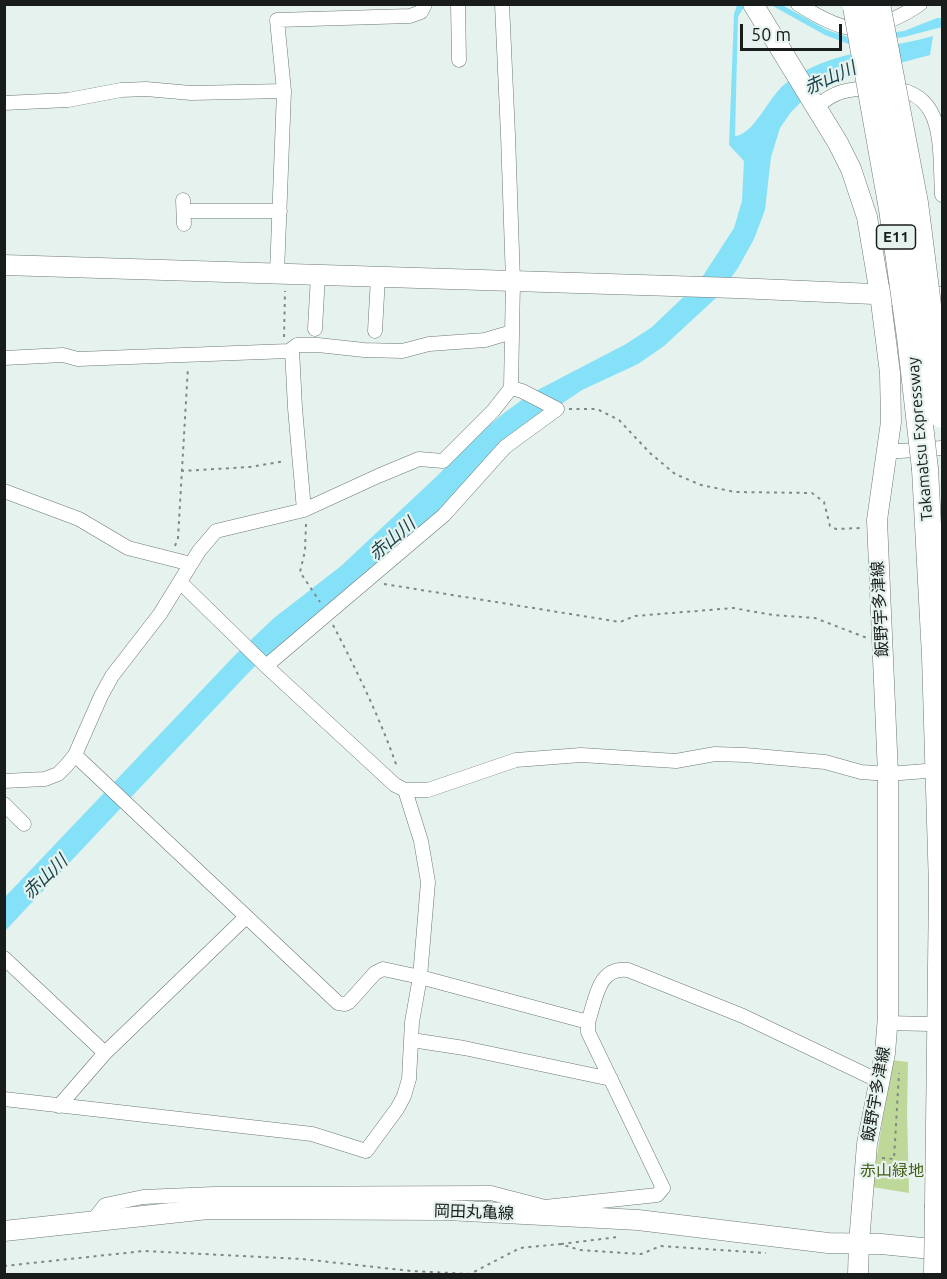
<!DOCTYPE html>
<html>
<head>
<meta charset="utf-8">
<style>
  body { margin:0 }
  #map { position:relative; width:947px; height:1279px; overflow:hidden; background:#e6f2ed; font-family:Ubuntu,sans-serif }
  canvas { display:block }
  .frame { position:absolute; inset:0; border:6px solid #181c1a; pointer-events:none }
  .scale { position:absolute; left:740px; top:24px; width:102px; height:27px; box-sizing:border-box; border:3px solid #181c1a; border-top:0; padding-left:8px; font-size:18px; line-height:21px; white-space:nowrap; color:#181c1a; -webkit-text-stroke:4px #e6f2ed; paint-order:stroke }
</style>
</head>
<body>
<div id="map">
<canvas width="947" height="1279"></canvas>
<div class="frame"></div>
<div class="scale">50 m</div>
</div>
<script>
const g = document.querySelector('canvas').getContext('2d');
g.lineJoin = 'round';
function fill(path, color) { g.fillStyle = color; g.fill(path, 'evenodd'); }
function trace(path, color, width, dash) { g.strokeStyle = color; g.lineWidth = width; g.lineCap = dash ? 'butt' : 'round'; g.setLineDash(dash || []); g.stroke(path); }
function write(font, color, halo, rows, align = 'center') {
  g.font = font + ' Ubuntu,"Noto Sans JP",sans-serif'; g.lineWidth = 4.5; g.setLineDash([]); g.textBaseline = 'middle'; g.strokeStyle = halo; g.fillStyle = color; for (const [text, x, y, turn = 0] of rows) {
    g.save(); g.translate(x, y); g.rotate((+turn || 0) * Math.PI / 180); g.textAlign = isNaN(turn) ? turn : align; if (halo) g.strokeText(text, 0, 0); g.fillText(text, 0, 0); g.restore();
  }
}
fill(new Path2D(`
  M892,1060L908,1062L907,1113L909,1193L872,1187Z`), '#bdd898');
fill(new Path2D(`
  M737,5H745L738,17L735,136C754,135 769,96 785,84C826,51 884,50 933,36L930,55L832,81L816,89L805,98L791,112L780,128L771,157L765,210L754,239L738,268L717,297L664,346L638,364L582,390L517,434L455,496L356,585L252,669L5,931V897L236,654L274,618L341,566L437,476L481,432L504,413L530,394L626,344L652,327L699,282L734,228L742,201L744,161L729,145L734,14Z
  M771,5H782L827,30L851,38L904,31L937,18H942V27L904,37L851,45L825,35Z`), '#84e1f8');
const street = new Path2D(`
  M458,4L459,60
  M798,4C815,15 839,29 859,29C876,29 906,14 920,4
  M4,103L68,100L121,90L146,89L191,93L284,91
  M817,107C834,91 848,89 872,88C947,83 939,139 942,195
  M183,200L184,224
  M184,211H280
  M277,273L284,91L277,20L410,16L421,12L425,4
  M315,329L318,275
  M375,331L378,277
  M292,349L295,408L304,510
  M4,358L63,355L78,359L289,351L297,345H318L364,350L402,351L429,344L485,340L512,332
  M886,452L942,448
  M4,491L79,519L128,548L191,564
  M180,582L266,666L395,785L405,790H428L516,760L581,755L676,761L715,754L745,755L825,762L861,772L888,774L926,771
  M266,666L444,515L505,447L557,409L522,391L511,388
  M75,755L338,1003L345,1004L349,1002L375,973L383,969L420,977L588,1022C596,999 598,966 628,970L743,1016L879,1081
  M4,781L45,779L58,774L66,766L75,755L101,696L112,676L160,614L199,551L216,531L304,510L378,476L419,459L443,461L493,411L511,388L513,281L508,135L502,4
  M4,804L24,824
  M4,958L105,1053
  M887,1023L929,1024
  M412,1040L464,1048L611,1079
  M4,1099L312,1134L366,1151L397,1109L404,1096L409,1079L412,1022L420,977L428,882L421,841L405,790
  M59,1106L105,1053L246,917
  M543,1213L545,1207L657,1195L663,1188L588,1032V1022
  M91,1223L105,1205L143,1197L214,1194L491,1193L545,1207`);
const secondary = new Path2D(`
  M753,4L838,143L851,169L867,217L880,294L890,373L891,422L877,520L888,774V1016L885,1053L867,1144L859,1243L858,1274
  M4,265L736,288L942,297
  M4,1231L208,1209L447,1210L638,1220L828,1243L881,1244L942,1250`);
const highway = new Path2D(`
  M925,469L935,656L942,887L938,1205`);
trace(street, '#6d7874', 15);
trace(secondary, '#6d7874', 21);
trace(highway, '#6d7874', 27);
trace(new Path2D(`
  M284,337L285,291
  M569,409H597L619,420L650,453L675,474L701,485L735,492L812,493L824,502L830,526L836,529L861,528
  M181,471L250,467L285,461
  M306,524L305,551L300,572L320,602
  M175,546L178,538L188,367
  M384,584L620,622L635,616L733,608L773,615L815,618L867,638
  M333,625C357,671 380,718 397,767
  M882,1158L894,1159L899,1073
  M561,1244L618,1237
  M4,1266L144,1251L302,1259L411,1271L470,1274L520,1248L560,1244L580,1250L641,1254L661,1246L766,1253`), '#808884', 2, [3, 4.5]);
trace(street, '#fff', 14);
trace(secondary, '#fff', 20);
trace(highway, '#fff', 26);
const highwayBridge = new Path2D(`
  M877,4L915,203L942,415
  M856,7L892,209L910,337L925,469
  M937,1274L938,1205`);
trace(highwayBridge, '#6d7874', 27, []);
trace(highwayBridge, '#fff', 26);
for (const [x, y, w] of [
  [896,237,39]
]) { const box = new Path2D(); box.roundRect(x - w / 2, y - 12, w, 24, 4.5); g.fillStyle = '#e6f2ed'; g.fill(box); trace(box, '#181c1a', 1.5); }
write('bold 15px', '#181c1a', null, [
  ["E11",896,237]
]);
write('16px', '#181c1a', '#e6f2ed', [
  ["Takamatsu Expressway",920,439,-95],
  ["飯野宇多津線",880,609,-93],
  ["飯野宇多津線",876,1094,-80],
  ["岡田丸亀線",474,1212,2]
]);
write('16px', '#445c16', '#e6f2ed', [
  ["赤山緑地",892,1171]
]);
write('italic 18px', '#1a444e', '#e6f2ed', [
  ["赤山川",830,78,-24],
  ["赤山川",392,539,-41],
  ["赤山川",45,877,-44]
]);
</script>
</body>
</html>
